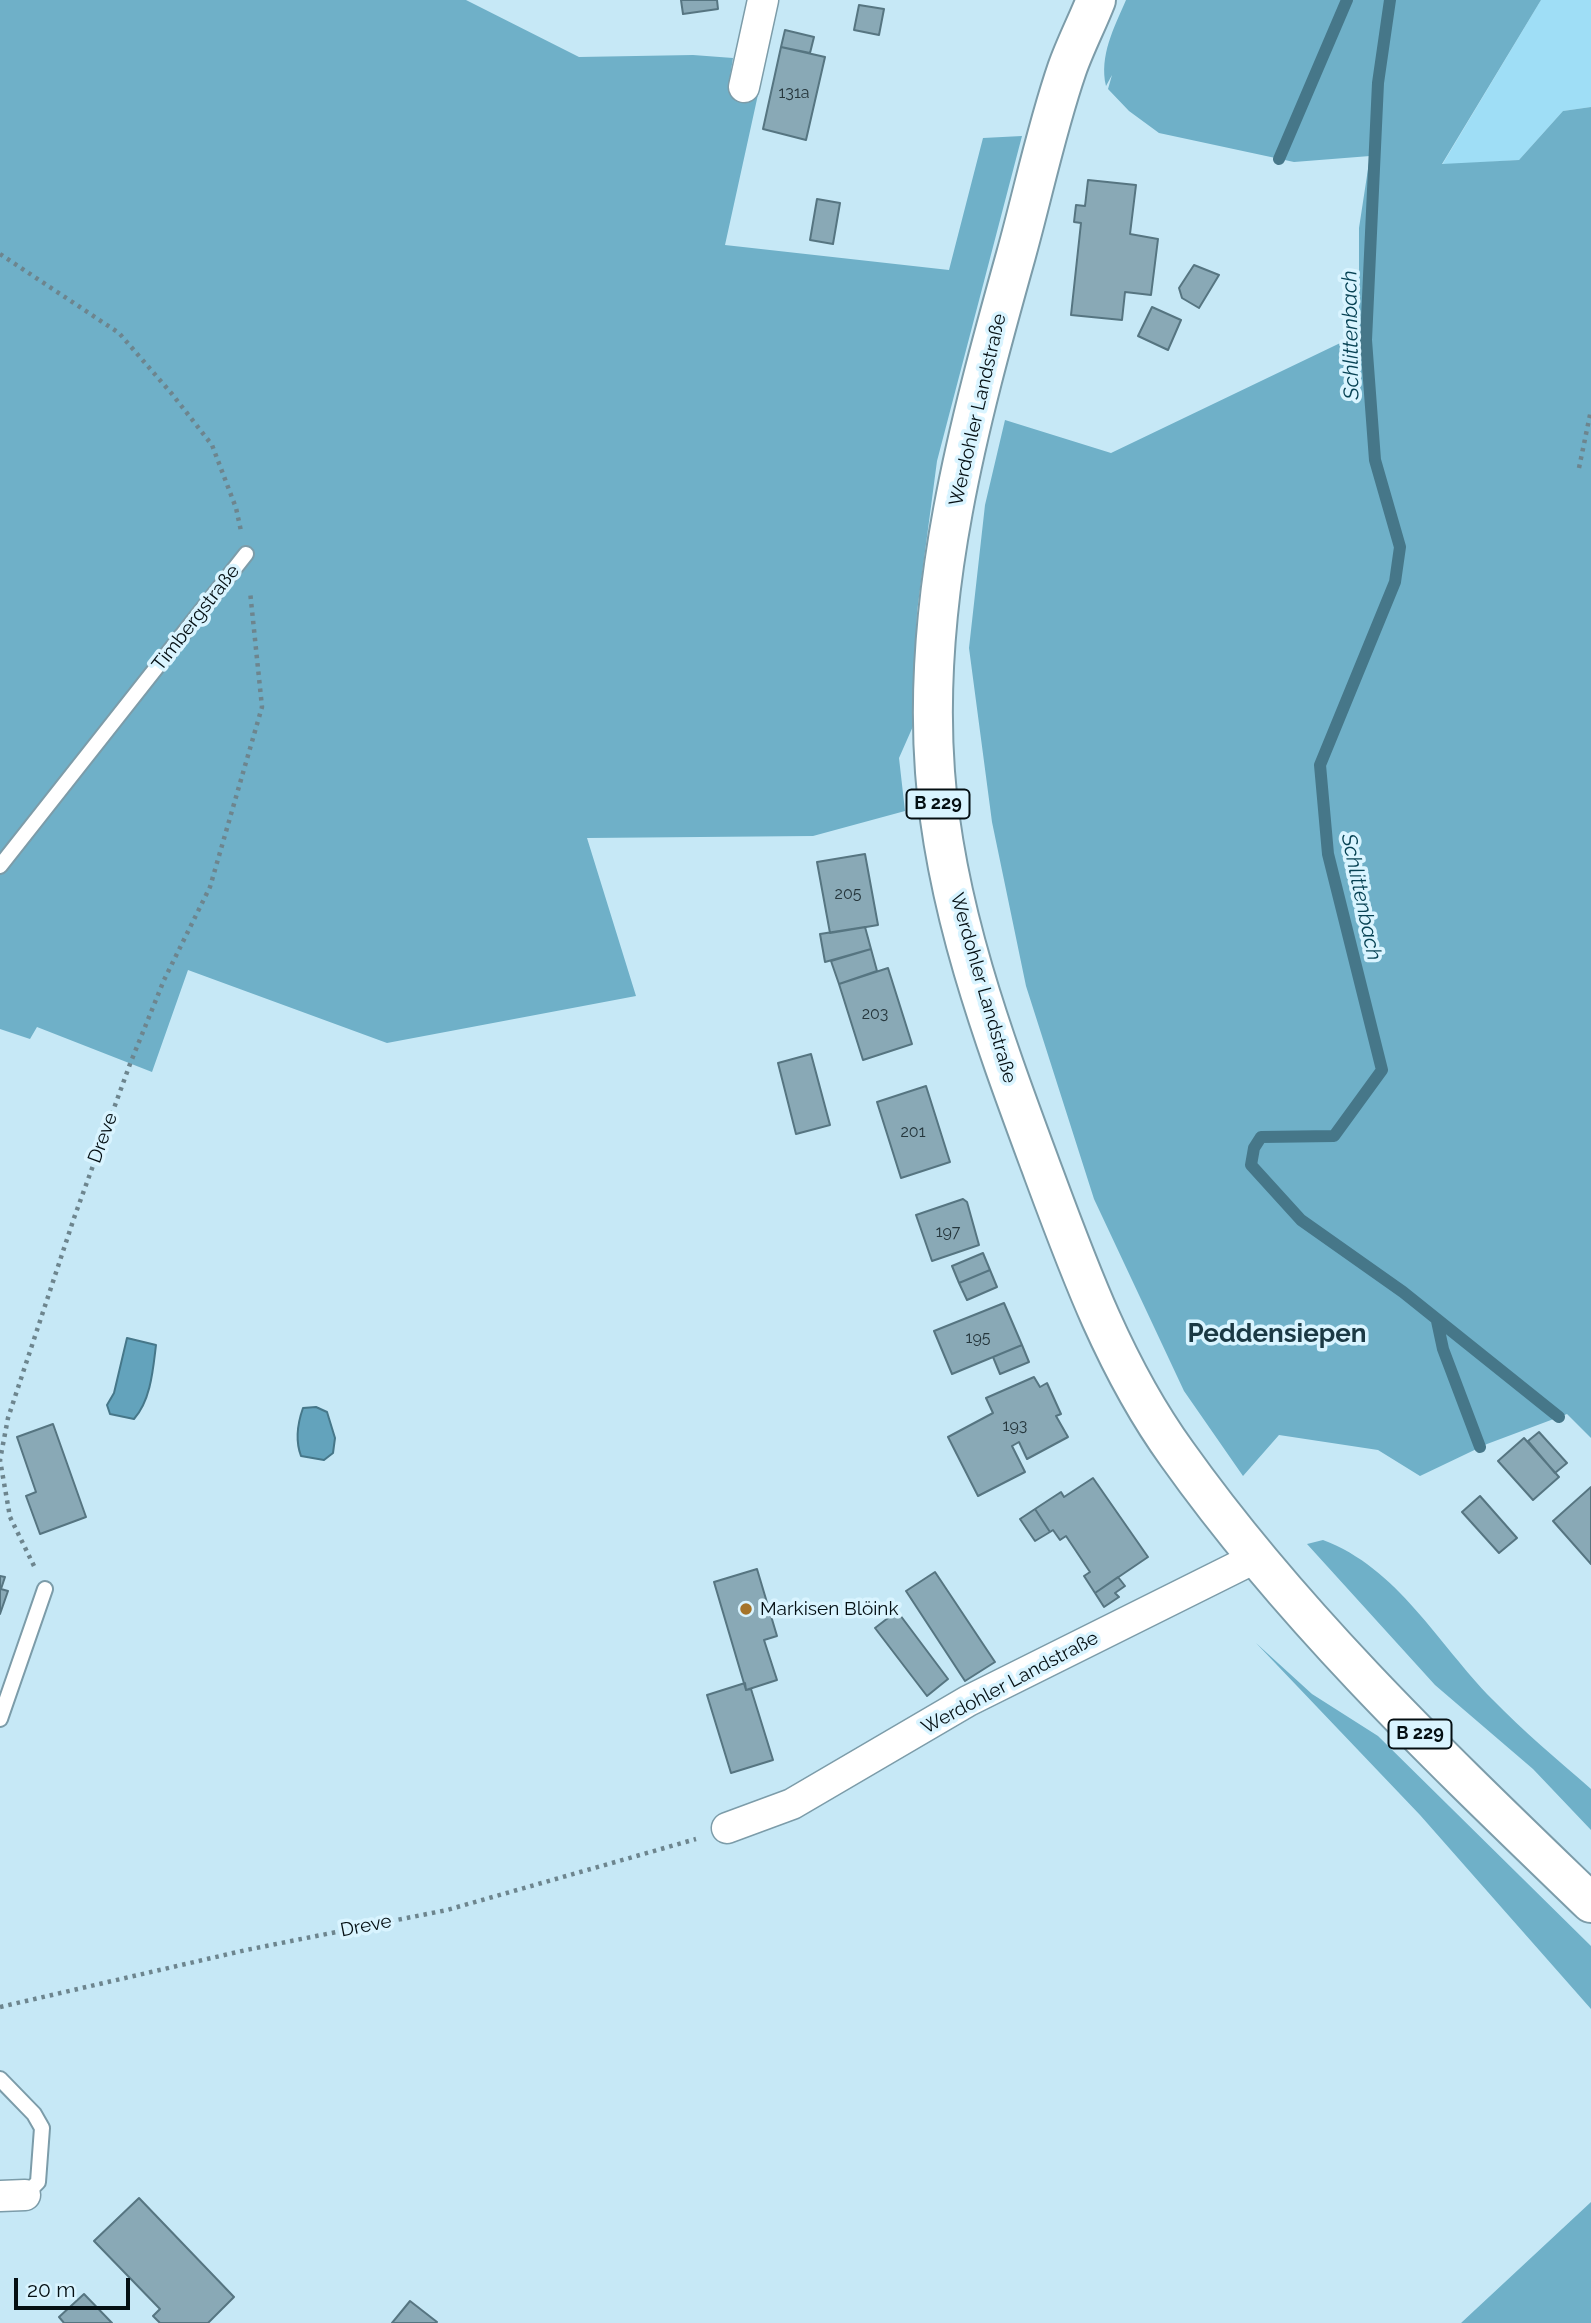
<!DOCTYPE html>
<html>
<head>
<meta charset="utf-8">
<style>
  body { margin:0 }
  #map { position:relative; width:1591px; height:2323px; overflow:hidden; background:#c6e8f6; font-family:Raleway,sans-serif }
  canvas { display:block }
  .scale { position:absolute; left:14px; top:2278px; width:116px; height:32px; box-sizing:border-box; border:4px solid #040f13; border-top:0; padding-left:9px; font-size:21px; line-height:24px; white-space:nowrap; color:#040f13; -webkit-text-stroke:5px #d9f4ff; paint-order:stroke }
</style>
</head>
<body>
<div id="map">
<canvas width="1591" height="2323"></canvas>
<div class="scale">20 m</div>
</div>
<script>
const g = document.querySelector('canvas').getContext('2d');
g.lineJoin = 'round';
function fill(path, color) { g.fillStyle = color; g.fill(path, 'evenodd'); }
function trace(path, color, width, dash) { g.strokeStyle = color; g.lineWidth = width; g.lineCap = dash ? 'butt' : 'round'; g.setLineDash(dash || []); g.stroke(path); }
function write(font, color, halo, rows, align = 'center') {
  g.font = font + ' Raleway,sans-serif'; g.lineWidth = 7; g.setLineDash([]); g.textBaseline = 'middle'; g.strokeStyle = halo; g.fillStyle = color; for (const [text, x, y, turn = 0] of rows) {
    g.save(); g.translate(x, y); g.rotate((+turn || 0) * Math.PI / 180); g.textAlign = isNaN(turn) ? turn : align; if (halo) g.strokeText(text, 0, 0); g.fillText(text, 0, 0); g.restore();
  }
}
fill(new Path2D(`
  M1541,0H1591V107L1563,111L1519,160L1442,165Z`), '#9fdef6');
fill(new Path2D(`
  M0,0H466L579,57L693,55L733,58L729,83L759,90L725,245L949,270L983,138L1022,136L937,461L917,612L914,724L899,758L905,811L813,836L587,838L636,996L387,1043L188,970L152,1072L37,1027L30,1039L0,1029Z
  M1126,0H1541L1442,164L1519,160L1563,111L1591,107V1438L1567,1414L1487,1444L1420,1476L1378,1450L1279,1435L1243,1476L1184,1391L1094,1199L1026,986L992,822L969,648L985,505L1005,420L1111,453L1359,334V228L1370,156L1294,162L1159,133L1129,111L1108,89L1112,75L1106,86C1099,56 1114,28 1126,0Z
  M1323,1540C1398,1568 1438,1644 1492,1699C1523,1731 1558,1760 1591,1789V1830L1533,1769L1435,1685L1307,1544Z
  M1256,1643L1312,1694L1378,1736L1591,1946V2009L1420,1815Z
  M1591,2202V2323H1461Z`), '#6fb0c8');
const water = new Path2D(`
  M127,1338L156,1345C153,1369 151,1400 134,1419L110,1414L107,1405L114,1393Z
  M316,1407L327,1412L335,1438L333,1453L324,1460L301,1456C295,1440 297,1425 303,1408Z`);
fill(water, '#63a3bc');
trace(water, '#467789', 2);
trace(new Path2D(`
  M1390,0L1378,83L1366,340L1375,460L1400,547L1395,582L1320,765L1328,854L1382,1070L1334,1136L1261,1137L1254,1148L1251,1165L1301,1220L1403,1292L1559,1417
  M1279,159L1347,0
  M1437,1321L1443,1349L1480,1447`), '#467789', 12);
const building = new Path2D(`
  M681,0H717L718,9L683,14Z
  M859,5L884,9L879,35L854,30Z
  M785,30L814,37L810,53L781,47Z
  M781,47L825,57L806,140L763,129Z
  M1088,180L1136,185L1130,234L1158,239L1151,295L1125,292L1122,320L1071,315L1081,223L1074,222L1076,205L1085,206Z
  M817,199L840,203L833,244L810,240Z
  M1194,265L1219,275L1199,308L1182,298L1179,288Z
  M1152,307L1181,320L1168,350L1138,336Z
  M865,854L878,925L830,933L817,862Z
  M865,927L871,949L825,962L820,934Z
  M871,949L877,971L839,984L831,961Z
  M888,968L912,1044L863,1060L839,984Z
  M811,1054L830,1125L796,1134L778,1063Z
  M926,1086L950,1162L901,1178L877,1102Z
  M963,1199L967,1202L979,1245L932,1261L916,1215Z
  M983,1253L990,1270L959,1283L952,1266Z
  M990,1270L997,1287L967,1300L959,1283Z
  M1004,1303L1022,1345L952,1374L934,1331Z
  M1022,1345L1029,1362L1000,1374L993,1357Z
  M1034,1377L1040,1387L1047,1383L1061,1414L1056,1416L1068,1437L1027,1459L1019,1442L1012,1446L1025,1472L978,1496L948,1437L993,1413L986,1398Z
  M53,1424L86,1517L40,1534L26,1496L36,1492L17,1437Z
  M1539,1432L1567,1463L1555,1473L1528,1441Z
  M1524,1438L1559,1477L1533,1500L1498,1461Z
  M1093,1478L1148,1557L1095,1593L1084,1576L1090,1572L1066,1536L1060,1540L1053,1530L1050,1532L1035,1509L1061,1492L1064,1497Z
  M1591,1487V1564L1553,1521Z
  M1480,1496L1517,1538L1499,1553L1462,1512Z
  M1035,1509L1050,1532L1035,1541L1020,1519Z
  M757,1569L777,1636L764,1640L777,1680L746,1690L714,1582Z
  M935,1572L995,1662L965,1681L906,1591Z
  M0,1576L5,1577L1,1589L8,1591L0,1614Z
  M1118,1577L1125,1586L1115,1593L1119,1597L1104,1607L1095,1593Z
  M897,1611L948,1679L927,1696L875,1628Z
  M745,1683L746,1690L751,1689L773,1760L731,1773L707,1695Z
  M139,2198L234,2297L208,2323H160L153,2316L160,2309L94,2241Z
  M84,2294L112,2323H64L59,2317Z
  M410,2301L437,2322L436,2323H392Z`);
fill(building, '#89a9b6');
trace(building, '#567581', 2);
const lane = new Path2D(`
  M0,866L246,554
  M0,1719L45,1589
  M0,2079L34,2114L42,2128L38,2182L25,2195`);
const street = new Path2D(`
  M744,87L763,0
  M727,1828L792,1804L968,1701L1255,1558
  M0,2196L25,2195`);
const primary = new Path2D(`
  M1096,0C1087,23 1075,46 1067,69C1046,130 1033,194 1016,255C969,423 922,596 935,772C945,908 993,1037 1040,1164C1077,1264 1114,1367 1177,1454C1295,1620 1445,1762 1591,1903`);
trace(lane, '#7c9ca9', 18);
trace(street, '#7c9ca9', 33);
trace(primary, '#7c9ca9', 42);
trace(new Path2D(`
  M0,254L119,333L172,394L212,445L236,508L241,531
  M1579,468L1591,410
  M34,1566L10,1517L0,1460L8,1418L74,1218L130,1064L164,980L210,887L262,707L250,591
  M0,2007L246,1950L447,1910L696,1839`), '#6d858e', 4.5, [3.5, 5]);
trace(lane, '#fff', 14);
trace(street, '#fff', 30);
trace(primary, '#fff', 38);
for (const [x, y, r, color] of [
  [746,1609,7,"#a5742a"]
]) { const dot = new Path2D(); dot.arc(x, y, r, 0, 2 * Math.PI); g.fillStyle = color; g.fill(dot); trace(dot, '#d9f4ff', 2.5); }
write('16px', '#25363c', null, [
  ["131a",794,93],
  ["205",848,894],
  ["203",875,1014],
  ["201",913,1132],
  ["197",948,1232],
  ["195",978,1338],
  ["193",1015,1426]
]);
for (const [x, y, w] of [
  [938,804,63],
  [1420,1734,63]
]) { const box = new Path2D(); box.roundRect(x - w / 2, y - 14.5, w, 29, 5); g.fillStyle = '#d9f4ff'; g.fill(box); trace(box, '#040f13', 2); }
write('bold 18px', '#040f13', null, [
  ["B 229",938,804],
  ["B 229",1420,1734]
]);
write('19px', '#040f13', '#d9f4ff', [
  ["Werdohler Landstraße",978,410,-77],
  ["Timbergstraße",196,618,-52],
  ["Werdohler Landstraße",983,988,74],
  ["Dreve",103,1138,-70],
  ["Werdohler Landstraße",1010,1683,-28],
  ["Dreve",366,1926,-11]
]);
write('19px', '#040f13', '#d9f4ff', [
  ["Markisen Blöink",760,1609]
], 'left');
write('italic 21px', '#074254', '#d9f4ff', [
  ["Schlittenbach",1351,335,-91],
  ["Schlittenbach",1361,897,78]
]);
write('bold 26px', '#1b3944', '#d9f4ff', [
  ["Peddensiepen",1277,1334]
]);
</script>
</body>
</html>
